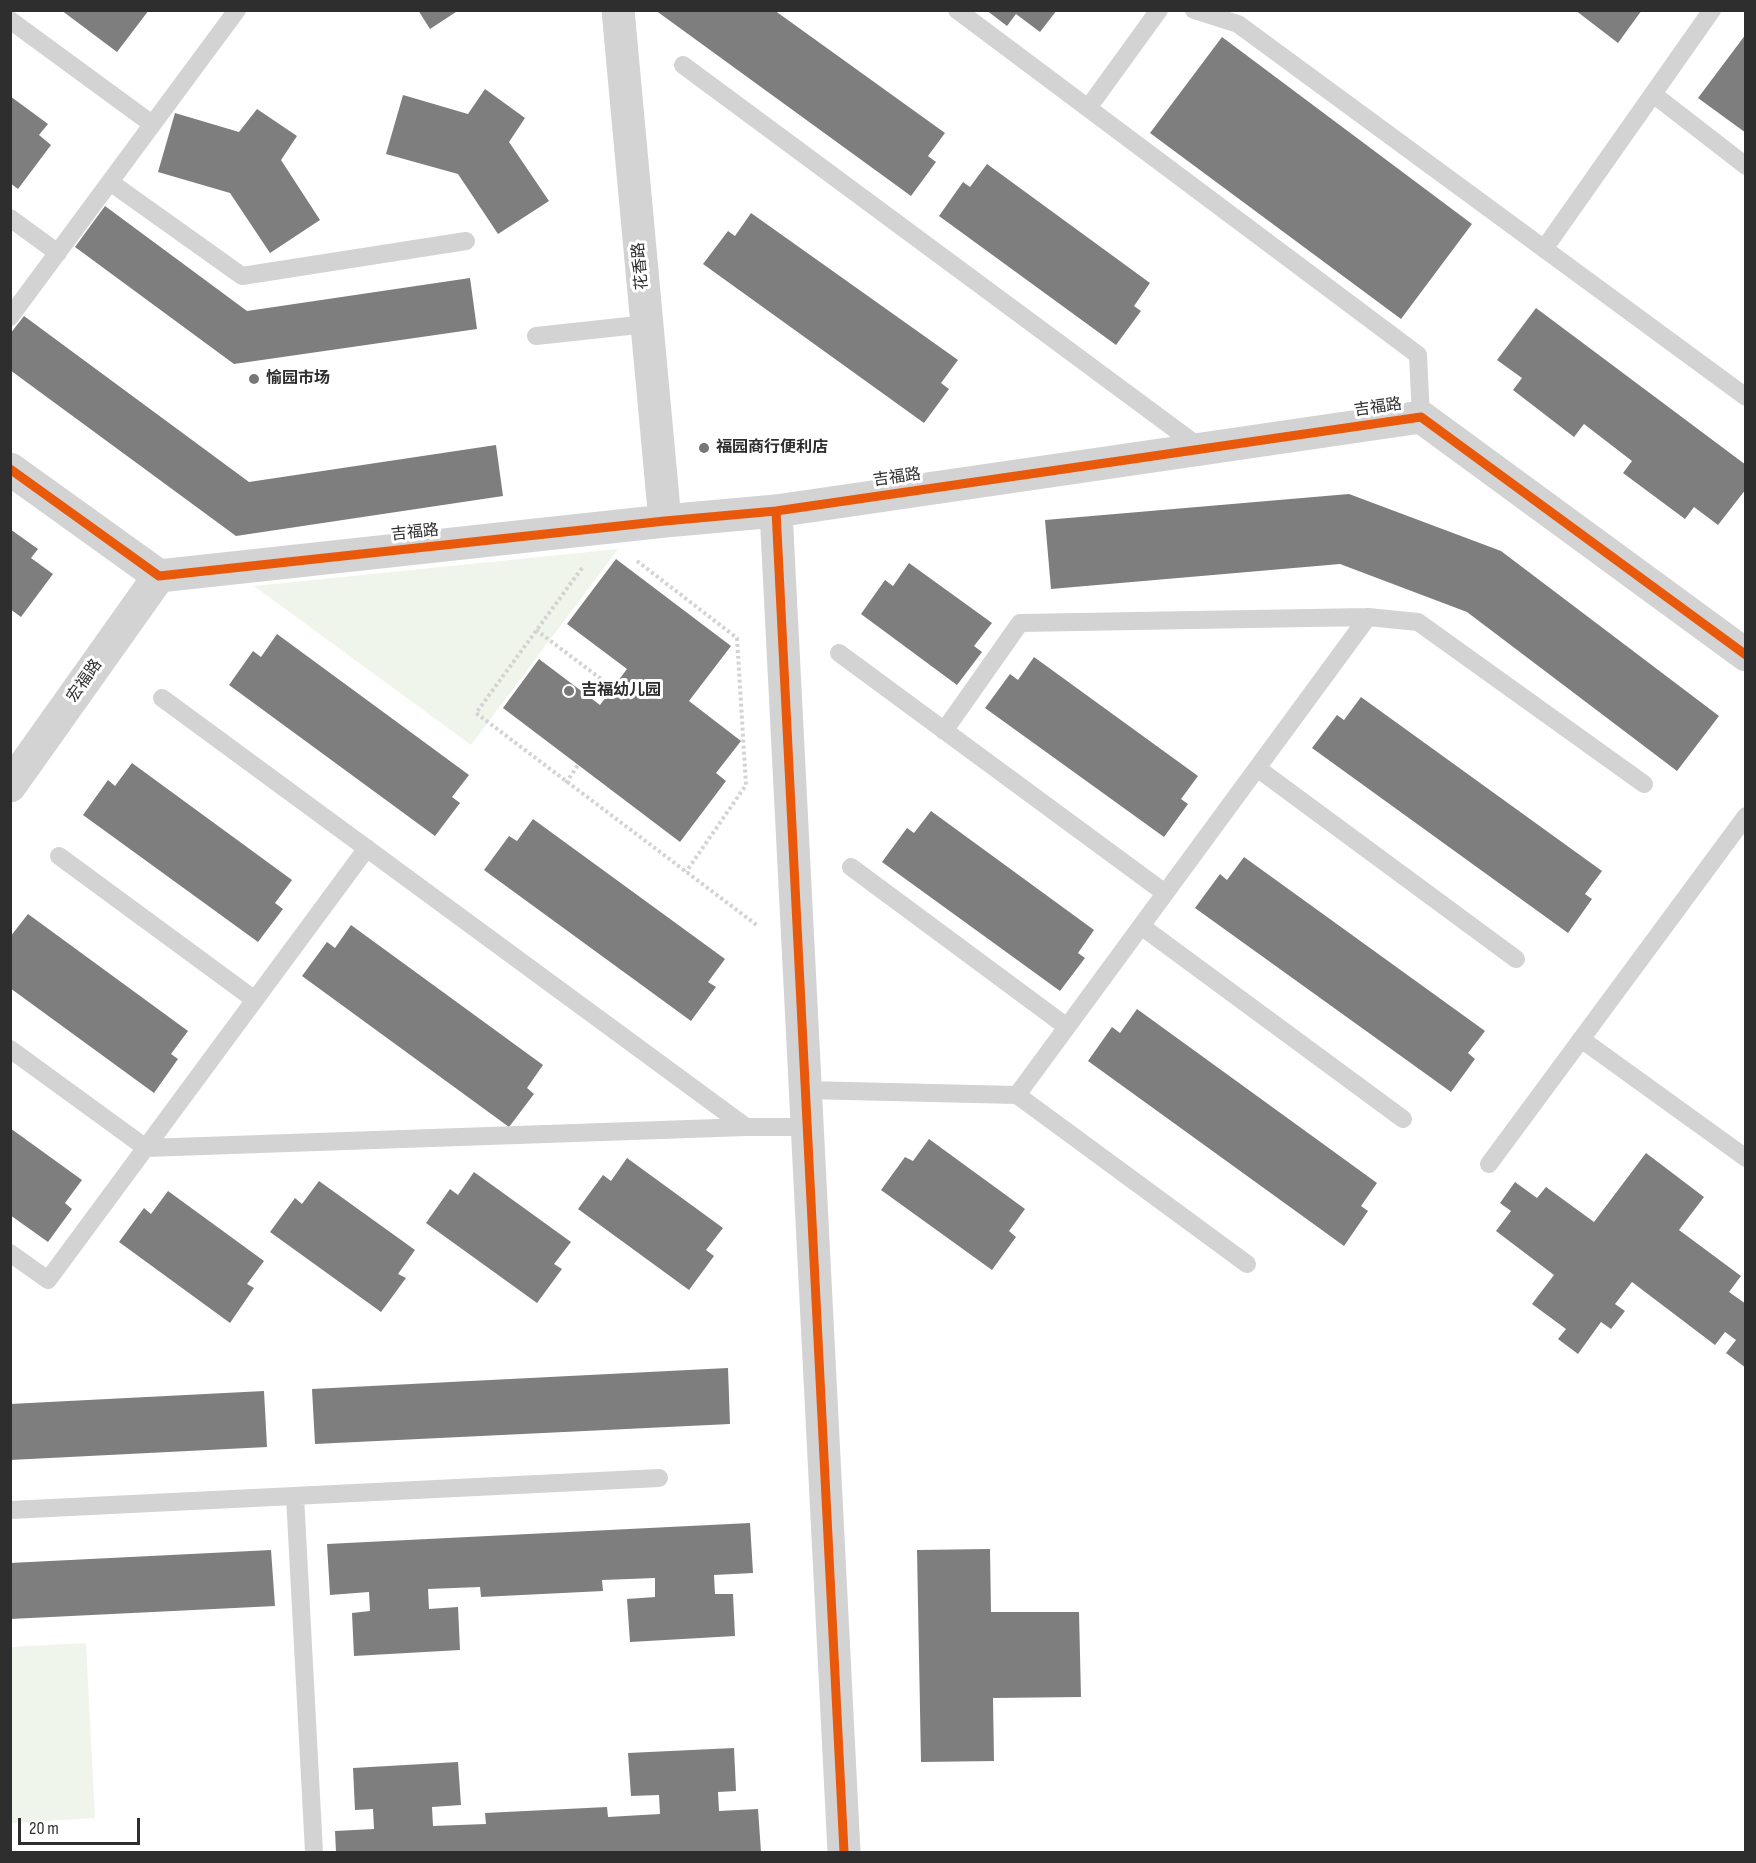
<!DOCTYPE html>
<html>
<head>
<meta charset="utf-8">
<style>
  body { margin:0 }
  #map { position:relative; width:1756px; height:1863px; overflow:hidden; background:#fff; font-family:"Sofia Sans Condensed",sans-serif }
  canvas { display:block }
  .frame { position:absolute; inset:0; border:12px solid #2e2e2e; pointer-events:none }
  .scale { position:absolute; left:18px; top:1818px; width:122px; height:27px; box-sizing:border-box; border:3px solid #2e2e2e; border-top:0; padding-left:8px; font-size:18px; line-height:21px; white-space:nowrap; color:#2e2e2e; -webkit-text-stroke:4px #fff; paint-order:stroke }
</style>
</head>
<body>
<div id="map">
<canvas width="1756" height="1863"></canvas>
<div class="frame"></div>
<div class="scale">20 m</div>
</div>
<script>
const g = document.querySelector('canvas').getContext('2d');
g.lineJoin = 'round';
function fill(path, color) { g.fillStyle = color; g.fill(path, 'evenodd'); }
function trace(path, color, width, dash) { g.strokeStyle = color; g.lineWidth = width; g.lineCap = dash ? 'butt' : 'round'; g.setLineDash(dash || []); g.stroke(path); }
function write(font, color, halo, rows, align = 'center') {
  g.font = font + ' "Sofia Sans Condensed","Noto Sans SC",sans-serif'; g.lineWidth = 6; g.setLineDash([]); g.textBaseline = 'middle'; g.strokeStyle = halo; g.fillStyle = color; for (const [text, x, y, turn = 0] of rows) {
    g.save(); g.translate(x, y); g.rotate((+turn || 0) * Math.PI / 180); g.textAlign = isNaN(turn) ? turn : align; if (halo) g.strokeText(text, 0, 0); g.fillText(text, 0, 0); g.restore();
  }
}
fill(new Path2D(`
  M618,549L471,745L254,586Z
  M86,1643L95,1818L11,1823V1647Z`), '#f0f5eb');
fill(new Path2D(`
  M61,10H149L117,52Z
  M418,10H459L430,29Z
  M655,10H774L945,133L928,156L936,162L911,196Z
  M986,10H1057L1040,32L1016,14L1007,26Z
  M1575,10H1642L1618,43Z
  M1746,34V133L1698,98Z
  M1222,37L1472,224L1401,319L1150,133Z
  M485,89L525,118L509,142L549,201L498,234L458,174L386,154L403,95L468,114Z
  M10,96L48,124L39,135L51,145L18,189L10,183Z
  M257,109L297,136L281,160L320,220L270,253L230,193L158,172L175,113L239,132Z
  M987,164L1150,283L1134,306L1141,311L1116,345L939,216L963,182L970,187Z
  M105,206L247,311L470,278L477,329L234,364L75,247Z
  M751,213L958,360L941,383L949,389L924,423L703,264L728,231L735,236Z
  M1536,308L1746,465V489L1718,525L1694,507L1685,519L1623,473L1632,461L1584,424L1574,437L1513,390L1522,378L1497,360Z
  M24,316L249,482L496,445L503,496L236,536L10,370V334Z
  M1349,494L1501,551L1719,716L1677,771L1467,612L1340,564L1051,589L1045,520Z
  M10,529L38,549L31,558L53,574L21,617L10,609Z
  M616,559L731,646L689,701L741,741L716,773L726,781L680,842L503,708L539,659L600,705L627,669L567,624Z
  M909,563L992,623L974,646L982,652L957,685L861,614L885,580L893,586Z
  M277,634L469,775L452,797L460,803L435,836L229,685L253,651L261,657Z
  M1034,657L1198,776L1181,799L1188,804L1164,837L985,708L1010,674L1018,680Z
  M1361,697L1602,871L1585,894L1592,899L1568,933L1312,748L1337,715L1344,720Z
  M132,763L292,880L275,903L283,909L258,942L83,815L108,780L115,786Z
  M931,811L1094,930L1078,953L1085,958L1060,991L882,862L907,828L914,833Z
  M533,819L725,959L708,982L716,987L691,1021L484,870L509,836L517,841Z
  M1244,857L1485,1031L1468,1053L1475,1059L1451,1092L1195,908L1220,874L1227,880Z
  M28,914L188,1031L171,1054L178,1059L154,1093L10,988V937Z
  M351,925L543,1065L527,1088L534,1094L509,1127L302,976L327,942L335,948Z
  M1137,1009L1377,1183L1361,1206L1368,1211L1344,1246L1088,1061L1112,1027L1120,1033Z
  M10,1128L82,1180L65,1203L72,1209L48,1242L10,1215Z
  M929,1139L1025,1209L1009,1231L1016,1237L992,1270L881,1190L905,1157L913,1161Z
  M1646,1153L1704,1197L1679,1230L1741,1276L1729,1292L1746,1304V1368L1726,1353L1736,1340L1725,1332L1715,1345L1632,1282L1615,1304L1625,1311L1611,1329L1601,1322L1578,1354L1558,1339L1566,1329L1532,1304L1554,1275L1496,1231L1511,1211L1500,1203L1515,1182L1537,1198L1546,1187L1594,1222Z
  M627,1158L723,1228L706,1250L714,1256L689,1290L578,1209L603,1175L611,1181Z
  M474,1172L571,1242L554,1264L562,1269L537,1303L426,1223L450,1189L458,1195Z
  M319,1181L415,1250L398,1274L406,1278L381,1312L270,1232L295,1198L302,1204Z
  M168,1191L264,1261L247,1284L254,1288L230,1323L119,1242L144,1208L151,1214Z
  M728,1368L730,1424L315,1444L312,1389Z
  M264,1391L267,1447L10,1460V1404Z
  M750,1523L753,1573L714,1575L715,1594H733L735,1636L630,1642L627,1599L655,1597V1578L602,1580L603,1591L481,1597L480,1587L428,1589L429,1609L458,1607L460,1650L354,1656L352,1613L370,1611L369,1592L330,1595L327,1544Z
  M990,1549L991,1612H1079L1081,1697L993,1698L994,1761L921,1762L917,1550Z
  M271,1550L275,1606L10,1619V1563Z
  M734,1748L736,1791L718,1792L719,1811L758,1809L761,1852H336L335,1831L374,1829L373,1809L355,1810L353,1768L458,1762L461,1805L432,1807L433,1826L486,1824L485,1813L607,1807L608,1817L660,1814L659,1795L631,1796L628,1753Z`), '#7e7e7e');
trace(new Path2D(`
  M637,561L737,638L746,785L686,872
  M582,568L476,713L758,926
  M536,630L613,688
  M566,783L578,765`), '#d3d3d3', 4, [3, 3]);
trace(new Path2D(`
  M957,10L1418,355L1421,417
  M1194,10L1238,24L1746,397
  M10,20L152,124
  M683,65L1202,449
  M1653,94L1746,166
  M1088,108L1159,10
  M110,182L242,276L466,241
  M10,218L58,253
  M1544,249L1712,10
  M10,317L237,10
  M536,336L647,324
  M839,653L1165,893
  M162,698L746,1127
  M944,731L1020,623L1368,617L1418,622L1644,784
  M1257,768L1516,959
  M59,856L255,1000
  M851,867L1067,1027
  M1141,926L1403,1119
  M1581,1039L1746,1158
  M10,1049L146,1148L746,1127H808
  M806,1090L1017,1095L1247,1264
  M1017,1095L1368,617
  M1489,1164L1746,816
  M10,1253L48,1280L367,848
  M295,1496L314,1852
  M10,1510L659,1478`), '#d3d3d3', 18);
trace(new Path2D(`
  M618,10L665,521
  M10,469L159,576L665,521L776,511L1421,417L1746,655
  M776,511L844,1852
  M10,786L159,576`), '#d3d3d3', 33);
trace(new Path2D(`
  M10,469L159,576L665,521L776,511L1421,417L1746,655
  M776,511L844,1852`), '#e8590c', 9);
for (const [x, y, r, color] of [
  [254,379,6,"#777"],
  [704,448,6,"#777"],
  [569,691,6,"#777"]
]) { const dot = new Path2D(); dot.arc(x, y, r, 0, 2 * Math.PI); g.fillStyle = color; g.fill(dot); trace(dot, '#fff', 2); }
write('16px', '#2e2e2e', '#fff', [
  ["花香路",641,266,-95],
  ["吉福路",1378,408,-8],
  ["吉福路",897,478,-8],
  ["吉福路",415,533,-6],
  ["宏福路",85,681,-55]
]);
write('bold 16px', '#2e2e2e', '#fff', [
  ["愉园市场",266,379],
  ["福园商行便利店",716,448],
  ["吉福幼儿园",581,691]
], 'left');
</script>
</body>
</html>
